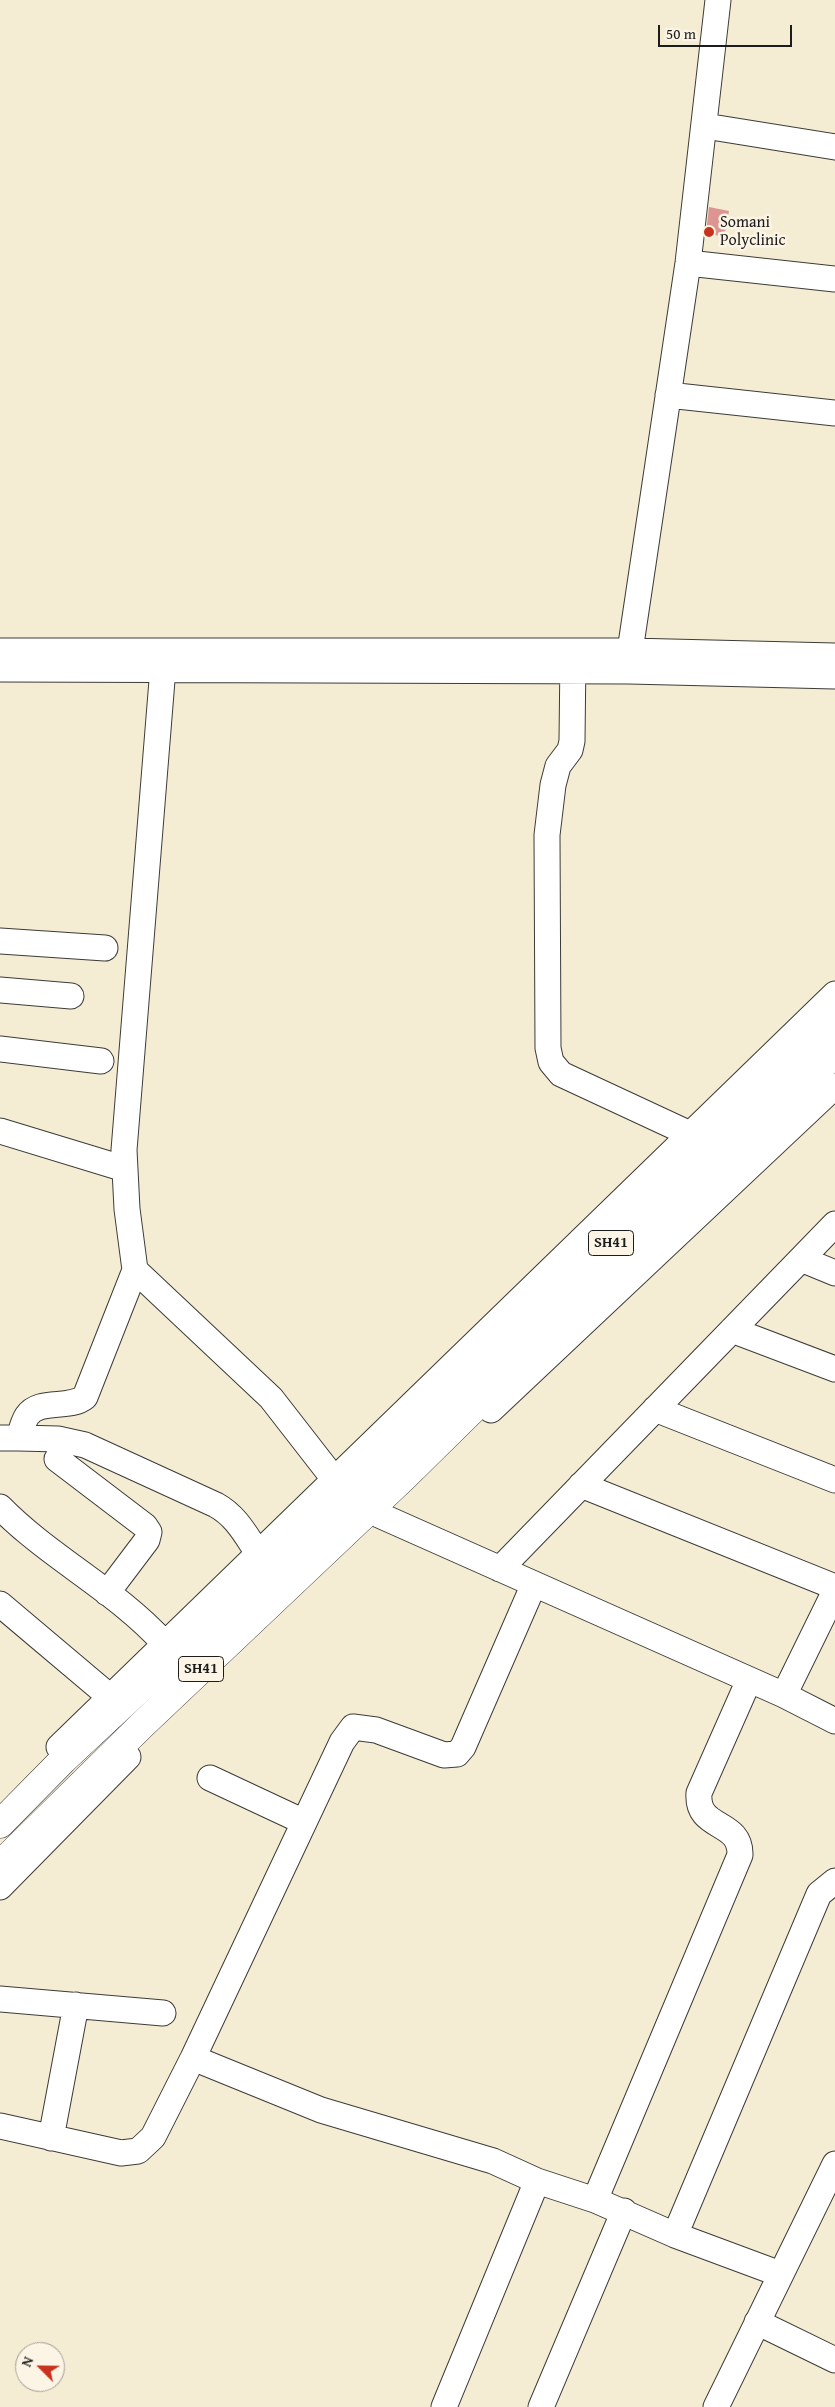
<!DOCTYPE html>
<html>
<head>
<meta charset="utf-8">
<style>
  body { margin:0 }
  #map { position:relative; width:835px; height:2407px; overflow:hidden; background:#f4ecd3; font-family:"Gentium Book Plus",serif }
  canvas { display:block }
  .north { position:absolute; left:15px; top:2342px; width:50px; height:50px; box-sizing:border-box; background:#fcf5e5; border:1px solid #a29e95; border-radius:50%; rotate:293deg; font-size:14px; font-weight:700; line-height:20px; text-align:center; color:#1c1c1c }
  .north::after { content:''; display:block; margin:auto; width:18px; height:22px; background:#c8321e; clip-path:polygon(50% 0,100% 100%,50% 72%,0 100%) }
  .scale { position:absolute; left:658px; top:25px; width:134px; height:22px; box-sizing:border-box; border:2px solid #1c1c1c; border-top:0; padding-left:6px; font-size:15px; line-height:18px; white-space:nowrap; color:#1c1c1c; -webkit-text-stroke:4px #fcf5e5; paint-order:stroke }
</style>
</head>
<body>
<div id="map">
<canvas width="835" height="2407"></canvas>
<div class="north">N</div>
<div class="scale">50 m</div>
</div>
<script>
const g = document.querySelector('canvas').getContext('2d');
g.lineJoin = 'round';
function fill(path, color) { g.fillStyle = color; g.fill(path, 'evenodd'); }
function trace(path, color, width, dash) { g.strokeStyle = color; g.lineWidth = width; g.lineCap = dash ? 'butt' : 'round'; g.setLineDash(dash || []); g.stroke(path); }
function write(font, color, halo, rows, align = 'center') {
  g.font = font + ' "Gentium Book Plus",serif'; g.lineWidth = 5; g.setLineDash([]); g.textBaseline = 'middle'; g.strokeStyle = halo; g.fillStyle = color; for (const [text, x, y, turn = 0] of rows) {
    g.save(); g.translate(x, y); g.rotate((+turn || 0) * Math.PI / 180); g.textAlign = isNaN(turn) ? turn : align; if (halo) g.strokeText(text, 0, 0); g.fillText(text, 0, 0); g.restore();
  }
}
fill(new Path2D(`
  M709,207L729,211L724,237L706,233Z`), '#dd9592');
const minor = new Path2D(`
  M705,126L835,147
  M688,263L835,279
  M668,395L835,413
  M0,651H630L835,656
  M630,651L688,263L718,0
  M573,655L572,741L570,750L558,766L553,785L547,835L548,1048L551,1062L561,1074L690,1134
  M163,668L124,1150L127,1209L135,1270L271,1398L334,1479
  M0,669L629,671L835,676
  M0,941L105,948
  M0,990L71,996
  M0,1049L101,1061
  M0,1131L125,1169
  M801,1259L835,1273
  M732,1330L835,1369
  M655,1409L835,1480
  M491,1410L835,1086
  M0,1438H19C21,1431 23,1422 27,1416C39,1398 69,1410 85,1397L135,1270
  M19,1438L58,1439L85,1445L216,1505C236,1516 245,1534 258,1553
  M57,1459L145,1526L149,1532L147,1540L107,1593
  M581,1485L835,1587
  M0,1507C50,1558 116,1590 164,1643
  M379,1515L784,1695L835,1721
  M500,1569L835,1224
  M0,1604L109,1696
  M784,1695L835,1591
  M59,1747L835,994
  M210,1778L304,1822
  M0,1887L128,1757
  M0,1999L163,2013
  M193,2058L342,1742L353,1727L376,1730L444,1755L457,1754L463,1747L534,1584
  M0,2126L121,2153L138,2151L153,2137L193,2058L321,2110L493,2161L537,2181L595,2200L675,2235L780,2274
  M51,2138L76,2005
  M595,2200L740,1855C741,1819 696,1831 699,1793L749,1680
  M675,2235L819,1894L835,1881
  M757,2322L835,2360
  M444,2407L537,2181
  M541,2407L624,2211
  M716,2407L835,2164`);
const major = new Path2D(`
  M0,1824L63,1760L386,1459L835,1025
  M0,1865L142,1725L405,1476L835,1053`);
trace(minor, '#3c3b37', 27);
trace(major, '#3c3b37', 29);
trace(minor, '#fff', 25);
trace(major, '#fff', 28);
for (const [x, y, r, color] of [
  [709,232,6,"#c8321e"]
]) { const dot = new Path2D(); dot.arc(x, y, r, 0, 2 * Math.PI); g.fillStyle = color; g.fill(dot); trace(dot, '#fcf5e5', 2); }
for (const [x, y, w] of [
  [611,1243,45],
  [201,1669,45]
]) { const box = new Path2D(); box.roundRect(x - w / 2, y - 12.5, w, 25, 4); g.fillStyle = '#fcf5e5'; g.fill(box); trace(box, '#1c1c1c', 1); }
write('bold 15px', '#1c1c1c', null, [
  ["SH41",611,1243],
  ["SH41",201,1669]
]);
write('16px', '#1c1c1c', '#fcf5e5', [
  ["Somani",720,223],
  ["Polyclinic",720,241]
], 'left');
</script>
</body>
</html>
